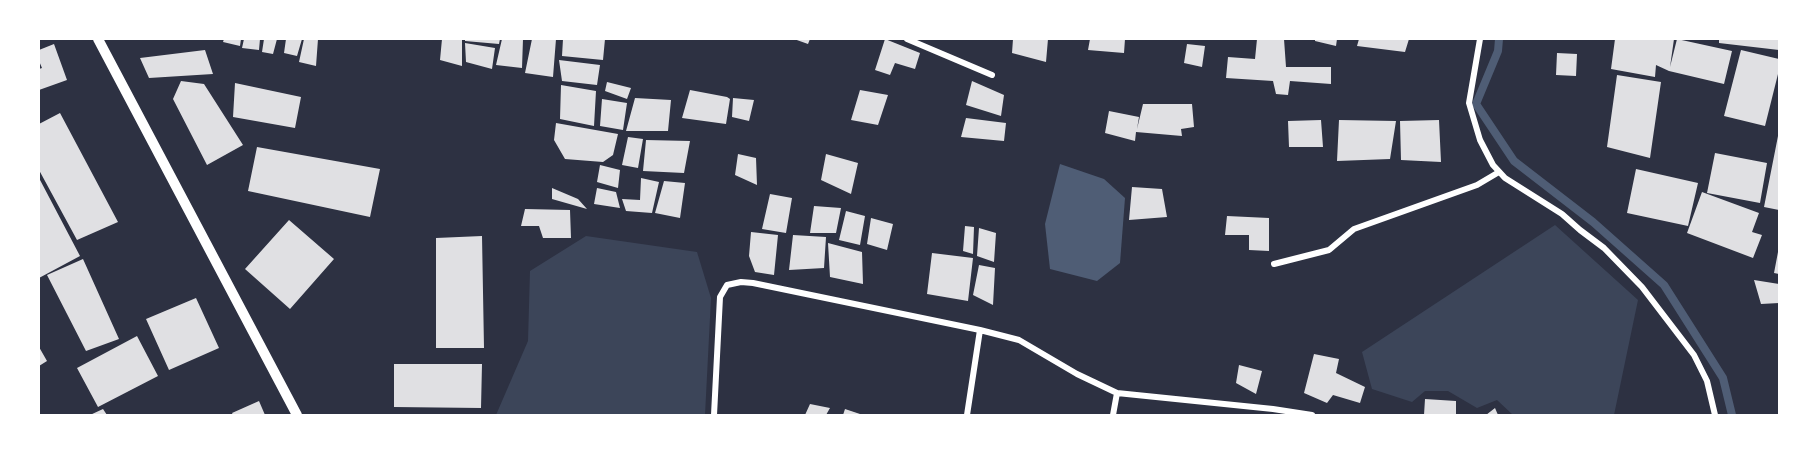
<!DOCTYPE html>
<html>
<head>
<meta charset="utf-8">
<style>
  body { margin:0 }
  #map { position:relative; width:1818px; height:454px; overflow:hidden; background:#2d3142; font-family:Arial,sans-serif }
  canvas { display:block }
  .frame { position:absolute; inset:0; border:40px solid #fff; pointer-events:none }
</style>
</head>
<body>
<div id="map">
<canvas width="1818" height="454"></canvas>
<div class="frame"></div>
</div>
<script>
const g = document.querySelector('canvas').getContext('2d');
g.lineJoin = 'round';
function fill(path, color) { g.fillStyle = color; g.fill(path, 'evenodd'); }
function trace(path, color, width, dash) { g.strokeStyle = color; g.lineWidth = width; g.lineCap = dash ? 'butt' : 'round'; g.setLineDash(dash || []); g.stroke(path); }
fill(new Path2D(`
  M1555,225L1638,300L1614,415H1513L1497,400L1477,408L1448,391H1425L1412,402L1372,389L1362,352Z
  M586,236L697,252L711,298L705,415H496L528,341L530,271Z`), '#3c4559');
fill(new Path2D(`
  M1060,164L1104,179L1125,198L1120,263L1097,281L1050,269L1045,224Z`), '#4f5d75');
trace(new Path2D(`
  M1499,39L1498,51L1476,104L1514,161L1593,222L1664,285L1723,378L1732,415`), '#4f5d75', 8);
fill(new Path2D(`
  M224,39H241L240,46L223,42Z
  M244,39H260L259,50L242,48Z
  M264,39H277L273,54L262,52Z
  M286,39H302L297,56L284,53Z
  M304,39H318L316,66L299,62Z
  M442,39H462V66L440,60Z
  M465,39H500L499,44L465,41Z
  M502,39H523L522,68L496,65Z
  M532,39H556L553,77L525,73Z
  M563,39H605L603,60L562,56Z
  M794,39H810L808,44Z
  M885,39L920,53L915,69L895,63L890,75L875,70Z
  M1013,39H1048L1046,62L1012,53Z
  M1090,39H1125L1124,53L1088,50Z
  M1257,39H1284L1286,67H1331V84L1290,81L1288,95L1276,94L1273,81L1226,78L1228,57L1255,59Z
  M1315,39H1337L1336,46L1315,41Z
  M1359,39H1409L1405,52L1357,46Z
  M1615,39H1674L1670,67L1677,39L1732,51L1724,84L1669,71L1656,65L1655,77L1611,69Z
  M1719,39H1779V50L1719,43Z
  M465,43L495,48L492,69L466,62Z
  M54,44L67,80L39,90V69L42,68L39,61V50Z
  M1187,44L1205,46L1202,67L1184,63Z
  M205,50L213,74L149,78L140,58Z
  M1741,50L1779,59V70L1765,126L1724,116Z
  M1557,53L1577,54L1576,76L1556,75Z
  M559,60L600,65L597,85L562,81Z
  M1617,75L1661,82L1650,158L1607,147Z
  M181,81L204,84L243,145L207,165L173,99Z
  M972,81L1004,95L1001,116L966,105Z
  M607,82L631,88L627,99L605,91Z
  M235,83L301,97L295,128L233,117Z
  M561,85L596,91L594,126L560,119Z
  M690,90L727,97L730,99L726,124L682,118Z
  M860,90L888,95L878,125L851,120Z
  M635,98L671,100L668,131H626Z
  M733,98L754,100L749,121L732,117Z
  M602,99L627,103L623,130L600,126Z
  M1143,104H1192L1194,127L1181,129L1182,136L1136,132L1135,141L1105,133L1109,111L1139,117L1137,129Z
  M60,113L118,222L77,240L39,170V124Z
  M966,118L1006,123L1004,141L961,137Z
  M1321,120L1323,147H1289L1288,121Z
  M1339,120L1396,121L1390,159L1337,161Z
  M1439,120L1441,162L1401,160L1400,121Z
  M556,123L618,134L613,155L603,162L565,159L554,140Z
  M1778,136H1779V210L1764,207Z
  M628,137L643,139L638,168L622,165Z
  M646,140L690,141L684,173L643,171Z
  M257,147L380,169L370,217L248,191Z
  M1715,153L1767,163L1760,203L1707,193Z
  M738,154L756,158L757,185L735,175Z
  M826,154L858,163L851,194L821,180Z
  M600,165L620,170L618,188L597,182Z
  M1636,169L1698,183L1688,226L1627,213Z
  M39,178L80,256L39,278Z
  M641,178L659,182L652,213L626,211L622,199L640,200Z
  M664,181L685,183L680,218L655,213Z
  M1132,187L1162,189L1167,217L1129,220Z
  M552,188L578,199L587,209L552,199Z
  M597,188L616,192L620,208L594,204Z
  M1702,192L1759,213L1752,232L1762,235L1753,258L1687,233Z
  M770,194L792,198L786,233L762,229Z
  M814,206L841,208L836,233H810Z
  M525,209L570,210L571,238H543L539,226H521Z
  M846,211L865,216L860,245L839,240Z
  M1227,216L1269,218V251L1249,250V235H1225Z
  M871,218L893,224L887,250L867,244Z
  M289,220L334,259L290,309L245,269Z
  M965,226L974,227L973,254L963,251Z
  M979,228L996,233L994,262L977,256Z
  M751,232L778,235L774,275L755,272L749,256Z
  M793,235L826,237L824,268L789,270Z
  M482,236L484,348H436V238Z
  M828,243L862,252L863,284L830,277Z
  M1778,252H1779V274L1774,273Z
  M932,253L973,258L968,301L927,294Z
  M83,259L119,339L86,351L47,275Z
  M979,265L995,268L993,305L973,295Z
  M1754,280L1779,284V303L1761,304Z
  M196,298L219,348L169,370L146,319Z
  M137,336L158,376L98,407L77,368Z
  M39,347L47,361L39,366Z
  M1314,354L1339,359L1336,373L1365,387L1360,403L1333,395L1327,403L1304,393Z
  M394,364H482L481,408L394,407Z
  M1239,365L1262,371L1256,394L1236,383Z
  M1425,399L1456,401V415H1424Z
  M259,401L265,415H233L232,413Z
  M810,404L830,408L826,415H805Z
  M1495,408L1498,415H1486Z
  M103,409L107,415H90Z
  M845,409L863,415H843Z`), '#e0e0e3');
trace(new Path2D(`
  M907,39L992,75
  M1480,39L1469,103L1480,140L1493,165L1505,178L1562,214L1580,230L1604,248L1642,287L1694,355L1707,381L1715,415
  M1274,264L1329,250L1354,229L1477,185L1499,172
  M980,330L1019,340L1077,374L1117,393L1273,409L1312,415
  M714,415L720,297L727,285L741,282L753,283L980,330L967,415
  M1113,415L1117,393`), '#fff', 6);
trace(new Path2D(`
  M98,39L297,415`), '#fff', 10);
</script>
</body>
</html>
